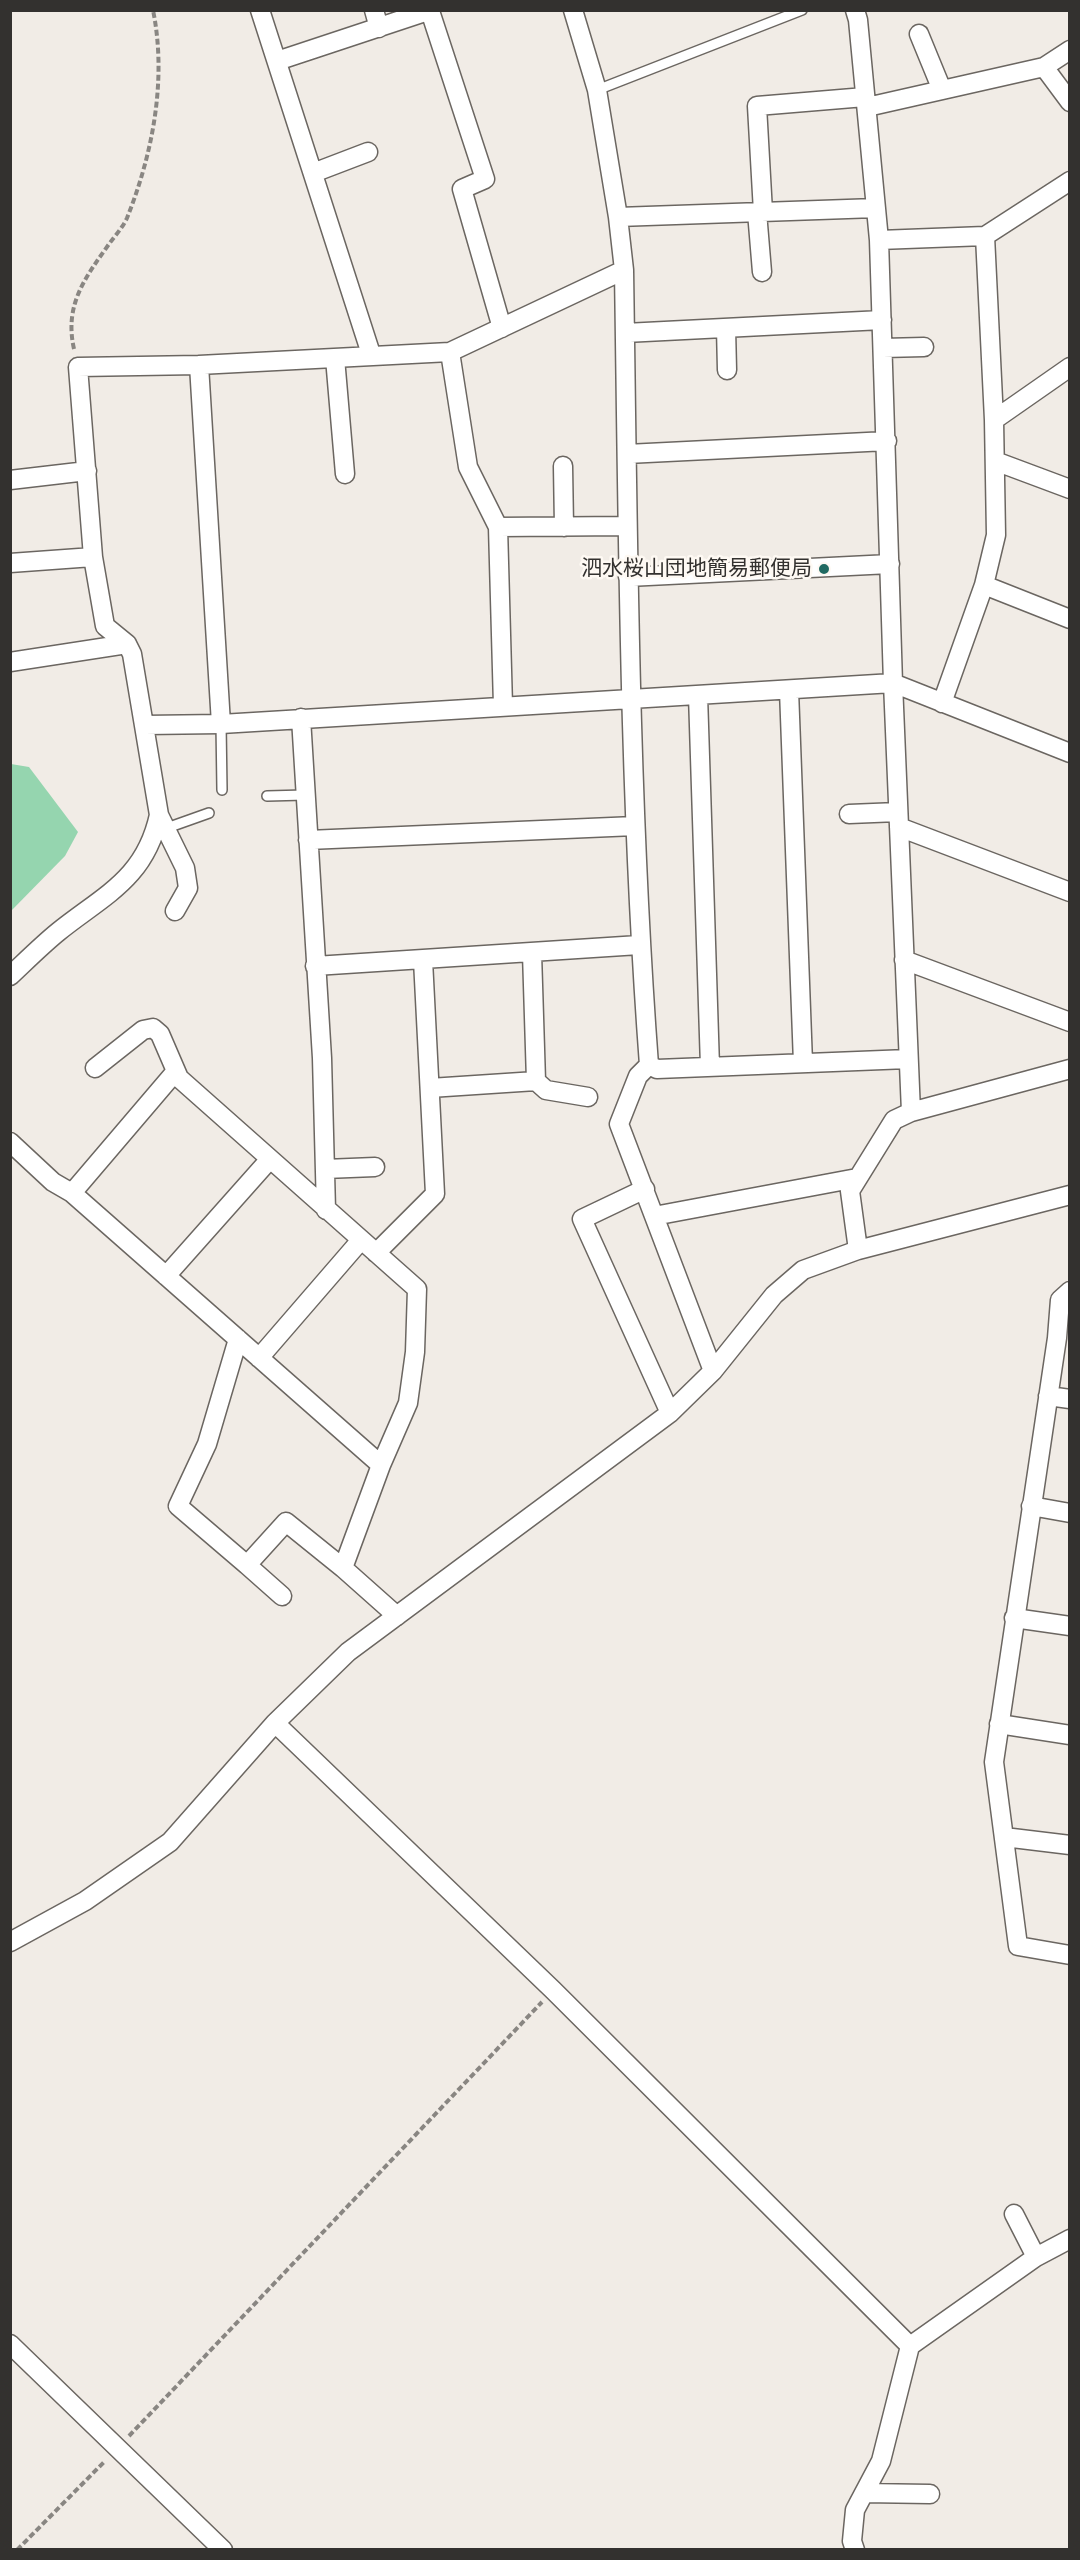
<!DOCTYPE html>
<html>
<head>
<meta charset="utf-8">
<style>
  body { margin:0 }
  #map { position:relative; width:1080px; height:2560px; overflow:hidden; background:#f1ece6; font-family:Signika,sans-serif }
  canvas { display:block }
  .frame { position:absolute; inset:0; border:12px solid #33312f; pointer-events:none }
</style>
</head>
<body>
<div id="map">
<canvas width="1080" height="2560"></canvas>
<div class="frame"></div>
</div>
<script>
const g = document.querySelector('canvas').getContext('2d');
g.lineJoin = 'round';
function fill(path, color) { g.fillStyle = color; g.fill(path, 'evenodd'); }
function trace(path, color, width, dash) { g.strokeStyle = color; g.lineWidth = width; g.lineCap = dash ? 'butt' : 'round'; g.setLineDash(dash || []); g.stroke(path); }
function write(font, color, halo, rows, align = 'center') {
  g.font = font + ' Signika,"Noto Sans JP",sans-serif'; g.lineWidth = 5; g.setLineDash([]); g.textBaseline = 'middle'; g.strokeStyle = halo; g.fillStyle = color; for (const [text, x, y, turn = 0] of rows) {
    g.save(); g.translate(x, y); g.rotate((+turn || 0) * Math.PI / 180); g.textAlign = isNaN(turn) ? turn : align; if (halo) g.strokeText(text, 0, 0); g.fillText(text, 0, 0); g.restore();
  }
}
fill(new Path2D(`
  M11,764L29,767L78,832L65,856L11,911Z`), '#95d5af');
const lane = new Path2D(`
  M597,90L802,10
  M221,724L222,790
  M267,796L305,795
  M164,829L209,813`);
const street = new Path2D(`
  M260,10L371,354
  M374,10L379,28
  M573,10L597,90L618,217L624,270C628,535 629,800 649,1065L638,1076L619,1124L713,1371
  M855,10L858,20L879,240L893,683L911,1112
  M430,11L485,179L462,189L502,328
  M919,34L942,90
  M277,61L431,10
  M1044,67L1070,102
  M867,107L1044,67L1070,50
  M313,173L368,152
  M757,212L762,272
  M763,212L757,106L865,97
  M618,217L876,208
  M879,240L985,236L1070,181
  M726,328L727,370
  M625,333L882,320
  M883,348L924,347
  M450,352L468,467L498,527L503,706
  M335,358L345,474
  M199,365L221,724
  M994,420L1070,367
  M627,454L887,441
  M995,461L1070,489
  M563,466L564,527
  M10,480L87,471
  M498,527L627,526
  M10,563L93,557
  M628,577L890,564
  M984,585L1070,619
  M10,662L127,644
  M789,690L803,1063
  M698,695L710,1067
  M942,703L984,585L996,535L994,420L985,236
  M301,718L322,1058L326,1210
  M145,725L221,724L893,683L1070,753
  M849,814L898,812
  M159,815L185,868L188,888L175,911
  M899,827L1070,892
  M308,840L635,826
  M904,960L1070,1022
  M315,966L639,945
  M10,976C26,961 42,945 58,932C104,895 145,879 159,815L132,654L127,644L105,626L93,557L78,367L199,365L450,352L624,270
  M649,1065L657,1069L908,1059
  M95,1068L143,1030L153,1028L160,1034L179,1078L417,1289L415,1352L408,1403L381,1465L343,1568L397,1616
  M536,1081L546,1090L588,1097
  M430,1088L536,1081L532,953
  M10,1142L53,1182L72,1193L381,1465
  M325,1169L375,1167
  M645,1189L582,1219L670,1413
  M72,1193L176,1071
  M654,1216L857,1178
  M858,1250L850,1191L894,1120L911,1112L1070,1069
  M376,1253L435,1194L423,960
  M166,1276L270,1159
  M1070,1291L1060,1300L1057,1338L994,1762L1018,1946L1070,1955
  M238,1339L207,1444L178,1506L247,1565L286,1522L343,1568
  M259,1358L361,1240
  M1048,1396L1070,1399
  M1031,1506L1070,1513
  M247,1565L282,1596
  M1014,1618L1070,1626
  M275,1723L553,1990L910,2346
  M999,1724L1070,1735
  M1004,1837L1070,1845
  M10,1942L85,1901L170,1842L275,1723L348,1652L670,1413L713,1371L774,1295L803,1270L858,1250L1070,1195
  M1014,2214L1036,2257
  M10,2344L223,2550
  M864,2493L930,2494
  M855,2550L852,2541L855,2510L881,2461L910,2346L1036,2257L1070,2239`);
trace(lane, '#6b6661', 12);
trace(street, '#6b6661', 21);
trace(new Path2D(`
  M74,349C64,305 85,278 109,244C115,236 123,227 127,218C153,153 167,79 153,10
  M129,2436L542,2002
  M17,2550L105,2461`), '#898682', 4, [6, 3]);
trace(lane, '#fff', 9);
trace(street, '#fff', 18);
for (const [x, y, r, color] of [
  [824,569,6,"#216a62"]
]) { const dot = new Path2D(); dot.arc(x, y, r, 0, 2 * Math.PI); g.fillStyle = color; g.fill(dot); trace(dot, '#fef9f3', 2); }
write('21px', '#33312f', '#fef9f3', [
  ["泗水桜山団地簡易郵便局",812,569]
], 'right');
</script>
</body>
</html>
